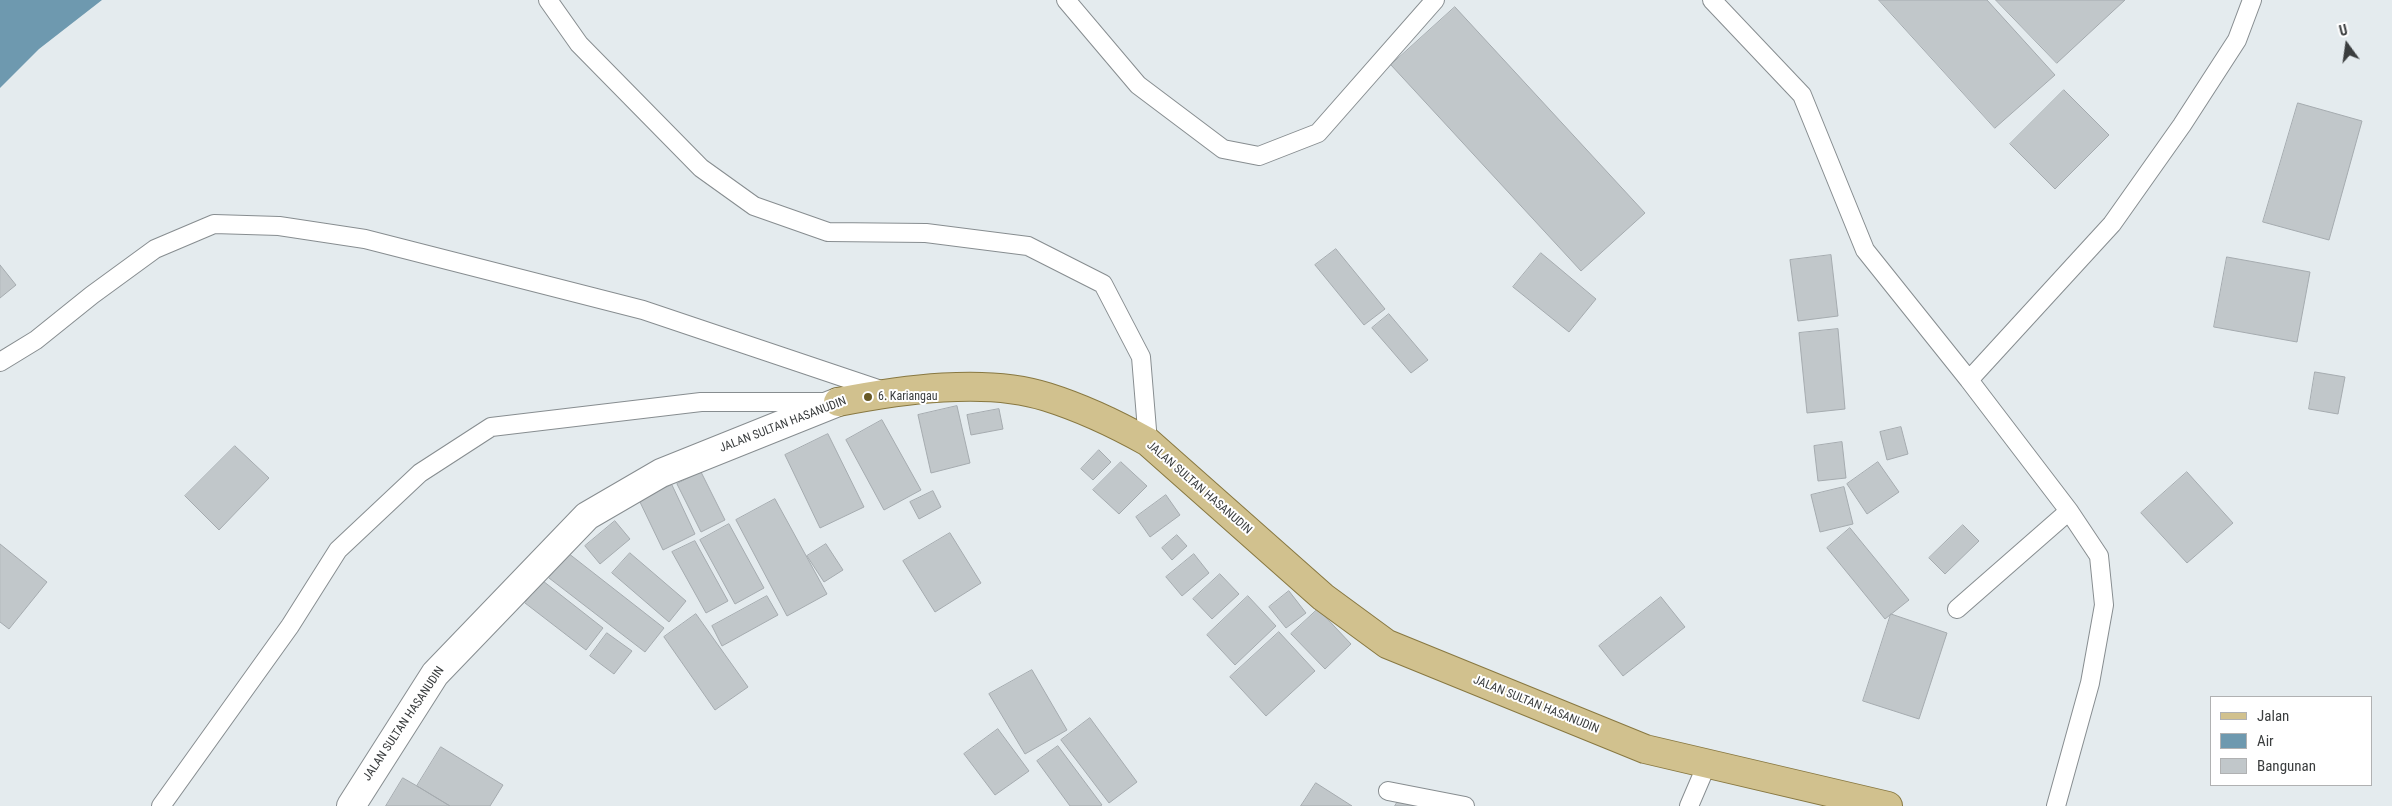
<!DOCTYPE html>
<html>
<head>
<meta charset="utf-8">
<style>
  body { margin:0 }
  #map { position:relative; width:2392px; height:806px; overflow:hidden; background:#e4ebee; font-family:"Roboto Condensed",sans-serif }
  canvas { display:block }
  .legend { position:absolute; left:2210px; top:696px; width:162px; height:90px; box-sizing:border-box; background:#fff; border:1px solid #b0b1b2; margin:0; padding:6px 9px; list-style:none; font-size:15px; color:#3a3d3e }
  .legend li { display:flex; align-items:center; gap:10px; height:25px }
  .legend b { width:25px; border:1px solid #b0b1b2 }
  .north { position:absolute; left:2322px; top:20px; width:50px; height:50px; -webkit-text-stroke:4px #fff; paint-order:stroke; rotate:346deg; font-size:14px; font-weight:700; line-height:20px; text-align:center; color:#3a3d3e }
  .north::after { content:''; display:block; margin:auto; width:18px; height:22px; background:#3a3d3e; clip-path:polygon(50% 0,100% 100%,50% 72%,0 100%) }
</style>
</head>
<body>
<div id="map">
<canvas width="2392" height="806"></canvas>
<ul class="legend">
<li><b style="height:6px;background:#d1c18e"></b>Jalan</li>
<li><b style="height:14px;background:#6e99af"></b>Air</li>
<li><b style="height:14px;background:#c1c7ca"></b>Bangunan</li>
</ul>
<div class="north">U</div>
</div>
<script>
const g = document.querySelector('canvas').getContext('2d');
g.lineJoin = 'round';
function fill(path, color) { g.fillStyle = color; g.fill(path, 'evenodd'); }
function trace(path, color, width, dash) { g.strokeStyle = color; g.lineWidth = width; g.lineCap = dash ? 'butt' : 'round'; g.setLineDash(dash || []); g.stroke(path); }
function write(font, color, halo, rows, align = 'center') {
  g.font = font + ' "Roboto Condensed",sans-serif'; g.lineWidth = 4; g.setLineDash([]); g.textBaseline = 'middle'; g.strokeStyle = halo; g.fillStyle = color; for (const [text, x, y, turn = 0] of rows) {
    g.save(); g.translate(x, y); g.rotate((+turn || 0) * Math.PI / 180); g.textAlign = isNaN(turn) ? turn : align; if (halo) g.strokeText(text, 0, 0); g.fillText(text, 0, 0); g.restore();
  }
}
fill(new Path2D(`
  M0,0H102L39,49L0,88Z`), '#6e99af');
const building = new Path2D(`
  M1879,0H1987L2055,75L1995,128Z
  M1996,0H2125L2057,63Z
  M1455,7L1645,213L1581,271L1391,65Z
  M2064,90L2109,135L2055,189L2010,144Z
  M2298,103L2362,121L2329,240L2263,222Z
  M1336,249L1385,309L1364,325L1315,265Z
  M1541,253L1596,299L1569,332L1513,287Z
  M1831,255L1838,316L1798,321L1790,260Z
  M2227,257L2310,272L2297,342L2214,327Z
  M0,265L16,285L0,298Z
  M1389,314L1428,360L1411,373L1372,328Z
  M1838,329L1845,409L1807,413L1799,333Z
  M2315,372L2345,377L2338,414L2309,409Z
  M957,406L970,463L931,473L918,415Z
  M999,409L1003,429L971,435L967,415Z
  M882,420L921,490L884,510L846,440Z
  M1901,427L1908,454L1887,460L1880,432Z
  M828,434L864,507L820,528L785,455Z
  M1842,442L1846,478L1818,481L1814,446Z
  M235,446L269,478L219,530L185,496Z
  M1099,450L1111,462L1093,480L1081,469Z
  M1121,462L1147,486L1119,514L1093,490Z
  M1878,462L1899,492L1867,514L1847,484Z
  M701,472L725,520L701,532L677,484Z
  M2187,472L2233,523L2187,563L2141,513Z
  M672,485L695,534L663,550L639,500Z
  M1844,487L1853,524L1820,532L1811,495Z
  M933,491L941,507L919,519L910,502Z
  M1166,495L1180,515L1150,537L1136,517Z
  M775,499L827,594L787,616L736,520Z
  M615,521L630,539L600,564L585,546Z
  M729,524L764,588L735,604L700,540Z
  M1963,525L1979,541L1945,574L1929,558Z
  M1850,528L1909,600L1885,619L1827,548Z
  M950,533L981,583L935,612L903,561Z
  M1177,535L1187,546L1172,560L1162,548Z
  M695,541L728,601L706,613L672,552Z
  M0,544L47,582L9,629L0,622Z
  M826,544L843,570L824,582L807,556Z
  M568,553L664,628L645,652L549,578Z
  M630,553L686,601L669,622L612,573Z
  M1194,554L1209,573L1182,596L1166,577Z
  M1220,574L1239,594L1212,619L1193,599Z
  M543,581L603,628L586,650L525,603Z
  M1289,591L1306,613L1286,628L1269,607Z
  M767,596L778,615L722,646L712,626Z
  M1248,596L1276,626L1235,665L1207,635Z
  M1661,597L1685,627L1623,676L1599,646Z
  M1318,609L1351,644L1325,669L1291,634Z
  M696,614L748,687L715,710L664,637Z
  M1891,614L1947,633L1919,719L1863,701Z
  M1279,632L1315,671L1266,716L1230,677Z
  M607,633L632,651L614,674L590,656Z
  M1032,670L1067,730L1025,754L989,694Z
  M1090,718L1137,782L1109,803L1061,740Z
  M998,729L1029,771L995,795L964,754Z
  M1058,746L1102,805L1100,806H1070L1037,761Z
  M441,747L503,785L490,806H450L417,786Z
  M403,778L417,786L450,806H386Z
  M1316,783L1352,806H1301Z
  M1400,798L1414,806H1395Z`);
fill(building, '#c1c7ca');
trace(building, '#a5abaf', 1);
const lane = new Path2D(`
  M548,0L579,44L701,168L754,206L828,232L926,233L1028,246L1103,284L1141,357L1148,442
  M1066,0L1138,85L1223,149L1259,156L1318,133L1435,0
  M1712,0L1802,95L1865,250L1969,380L2069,511L2099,556L2104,605L2090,683L2056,806
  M0,362L36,340L92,295L155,249L214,224L279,226L365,239L643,310L884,391
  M1969,380L2112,224L2182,125L2237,40L2252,0
  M1957,609L2069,511
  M1388,791L1465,806
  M161,806L290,626L338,550L420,473L491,427L701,402H823
  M1689,806L1707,764`);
const street = new Path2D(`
  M351,806L435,674L587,516L661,473L838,402`);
const primary = new Path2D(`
  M838,402C900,390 986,377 1047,397C1082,408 1116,424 1148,442L1323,597L1387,644L1645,749L1888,806`);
trace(lane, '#878d90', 20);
trace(street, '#878d90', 30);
trace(primary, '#887841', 30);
trace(lane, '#fff', 18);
trace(street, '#fff', 28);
trace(primary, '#d1c18e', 28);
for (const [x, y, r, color] of [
  [868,397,5,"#685926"]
]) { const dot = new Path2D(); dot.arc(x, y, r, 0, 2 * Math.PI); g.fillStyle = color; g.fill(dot); trace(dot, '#fff', 2); }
write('12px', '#3a3d3e', '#fff', [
  ["6. Kariangau",878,397]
], 'left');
write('12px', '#3a3d3e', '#fff', [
  ["JALAN SULTAN HASANUDIN",783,425,-21],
  ["JALAN SULTAN HASANUDIN",1199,488,41],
  ["JALAN SULTAN HASANUDIN",1536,705,22],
  ["JALAN SULTAN HASANUDIN",404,724,-56]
]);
</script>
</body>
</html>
